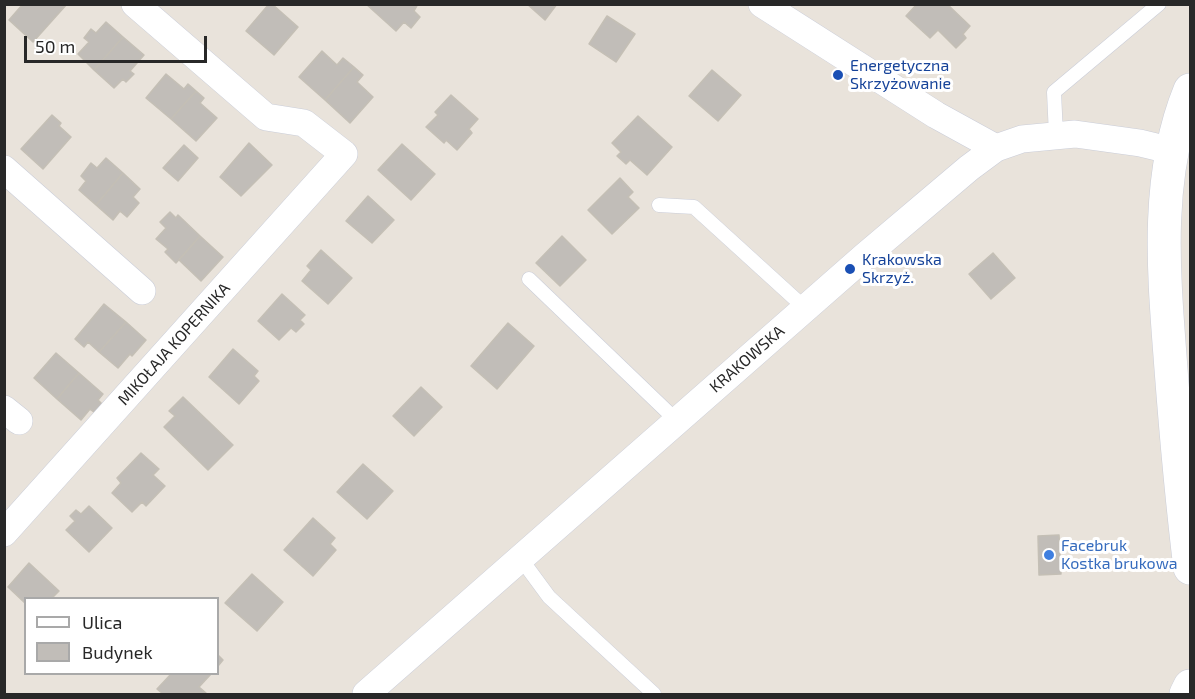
<!DOCTYPE html>
<html>
<head>
<meta charset="utf-8">
<style>
  body { margin:0 }
  #map { position:relative; width:1195px; height:699px; overflow:hidden; background:#e9e3db; font-family:"Exo 2",sans-serif }
  canvas { display:block }
  .frame { position:absolute; inset:0; border:6px solid #282828; pointer-events:none }
  .legend { position:absolute; left:24px; top:597px; width:195px; height:78px; box-sizing:border-box; background:#fff; border:2px solid #a9a9a9; margin:0; padding:8px 10px; list-style:none; font-size:18px; color:#282828 }
  .legend li { display:flex; align-items:center; gap:12px; height:30px }
  .legend b { width:30px; border:2px solid #a9a9a9 }
  .scale { position:absolute; left:24px; top:36px; width:183px; height:27px; box-sizing:border-box; border:3px solid #282828; border-top:0; padding-left:8px; font-size:18px; line-height:21px; white-space:nowrap; color:#282828; -webkit-text-stroke:4px #fff; paint-order:stroke }
</style>
</head>
<body>
<div id="map">
<canvas width="1195" height="699"></canvas>
<div class="frame"></div>
<ul class="legend">
<li><b style="height:8px;background:#fff"></b>Ulica</li>
<li><b style="height:16px;background:#c1bdb8"></b>Budynek</li>
</ul>
<div class="scale">50 m</div>
</div>
<script>
const g = document.querySelector('canvas').getContext('2d');
g.lineJoin = 'round';
function fill(path, color) { g.fillStyle = color; g.fill(path, 'evenodd'); }
function trace(path, color, width, dash) { g.strokeStyle = color; g.lineWidth = width; g.lineCap = dash ? 'butt' : 'round'; g.setLineDash(dash || []); g.stroke(path); }
function write(font, color, halo, rows, align = 'center') {
  g.font = font + ' "Exo 2",sans-serif'; g.lineWidth = 6; g.setLineDash([]); g.textBaseline = 'middle'; g.strokeStyle = halo; g.fillStyle = color; for (const [text, x, y, turn = 0] of rows) {
    g.save(); g.translate(x, y); g.rotate((+turn || 0) * Math.PI / 180); g.textAlign = isNaN(turn) ? turn : align; if (halo) g.strokeText(text, 0, 0); g.fillText(text, 0, 0); g.restore();
  }
}
const building = new Path2D(`
  M23,4H67L33,42L9,20Z
  M269,4H272L298,27L274,55L246,31Z
  M366,4H418L414,11L420,17L411,28L404,22L396,31Z
  M527,4H557L545,20Z
  M917,4H947L970,26L963,34L966,38L956,48L938,30L930,38L906,16Z
  M607,16L635,34L616,62L589,44Z
  M106,22L123,37L94,70L78,54L89,42L84,38L91,29L96,33Z
  M123,37L144,55L130,71L134,74L126,82L123,79L114,88L94,70Z
  M322,51L337,65L343,58L354,67L325,100L299,77Z
  M354,67L363,75L357,82L373,97L350,123L325,100Z
  M712,70L741,95L718,121L689,96Z
  M166,74L184,89L188,84L196,91L171,119L146,98Z
  M196,91L204,98L200,103L217,118L196,141L171,119Z
  M451,95L478,119L469,129L472,133L457,150L446,140L444,143L426,127L438,115L435,112Z
  M52,115L61,123L59,126L71,137L43,169L21,149Z
  M638,116L672,147L647,175L630,160L626,164L617,156L621,152L612,143Z
  M249,143L272,165L241,196L220,177Z
  M402,144L435,174L411,200L378,170Z
  M184,145L198,158L178,181L163,168Z
  M106,158L123,173L96,205L79,190L86,181L81,176L91,163L97,168Z
  M123,173L140,189L133,197L139,203L127,217L120,211L113,220L96,205Z
  M620,178L633,192L628,197L639,208L612,234L588,210Z
  M368,196L394,220L372,243L346,221Z
  M170,212L176,218L178,215L200,236L176,263L165,252L168,249L156,239L166,228L160,222Z
  M200,236L223,257L201,281L179,260Z
  M562,236L586,260L560,286L536,263Z
  M321,250L352,278L328,304L302,281L311,270L307,266Z
  M993,253L1015,278L991,299L969,274Z
  M282,294L305,315L300,320L304,324L296,332L291,328L279,340L258,321Z
  M104,304L126,322L99,352L88,342L84,347L75,339Z
  M126,322L146,340L132,356L130,354L118,368L99,352Z
  M508,323L534,346L497,389L471,366Z
  M233,349L258,371L254,376L259,381L239,404L209,377Z
  M56,353L79,373L57,399L34,378Z
  M79,373L103,394L98,400L103,405L95,413L90,409L81,420L57,399Z
  M421,387L442,407L414,436L393,416Z
  M183,397L233,445L208,470L164,427L175,416L169,411Z
  M141,453L159,469L153,475L165,486L146,506L142,502L132,512L112,493L121,483L117,478Z
  M363,464L393,491L367,519L337,492Z
  M89,506L112,528L89,552L66,530L75,521L70,516L76,510L81,514Z
  M313,518L335,538L330,544L336,550L313,576L284,550Z
  M1059,535L1061,574L1039,575L1038,536Z
  M29,563L59,591L52,598H26V604L8,587Z
  M252,574L283,602L257,631L225,603Z
  M218,655L223,660L218,666Z
  M171,674H211L199,687L206,693L163,694L157,689Z`);
fill(building, '#c1bdb8');
trace(building, '#c4bfb5', 1.5);
const lane = new Path2D(`
  M1056,135L1054,92L1159,4
  M659,205L694,207L805,308
  M529,279L677,421
  M521,559L549,597L654,694`);
const street = new Path2D(`
  M762,4L936,115L996,148
  M4,169L142,291
  M4,409L19,421
  M4,533L344,154L304,123L266,117L135,4
  M366,694L865,256L969,168L996,148L1022,139L1075,134L1140,143L1173,151`);
const secondary = new Path2D(`
  M1190,90C1154,178 1164,276 1171,369C1176,435 1182,502 1190,568
  M1186,694L1190,686`);
trace(lane, '#cacdd8', 15);
trace(street, '#cacdd8', 28);
trace(secondary, '#cacdd8', 34);
trace(lane, '#fff', 14);
trace(street, '#fff', 27);
trace(secondary, '#fff', 33);
for (const [x, y, r, color] of [
  [838,75,6,"#1a4fb4"],
  [850,269,6,"#1a4fb4"],
  [1049,555,6,"#3f7fe0"]
]) { const dot = new Path2D(); dot.arc(x, y, r, 0, 2 * Math.PI); g.fillStyle = color; g.fill(dot); trace(dot, '#fff', 2); }
write('16px', '#164399', '#fff', [
  ["Energetyczna",850,66],
  ["Skrzyżowanie",850,84],
  ["Krakowska",862,260],
  ["Skrzyż.",862,278]
], 'left');
write('16px', '#282828', '#fff', [
  ["MIKOŁAJA KOPERNIKA",174,344,-48],
  ["KRAKOWSKA",747,359,-41]
]);
write('16px', '#366cbe', '#fff', [
  ["Facebruk",1061,546],
  ["Kostka brukowa",1061,564]
], 'left');
</script>
</body>
</html>
